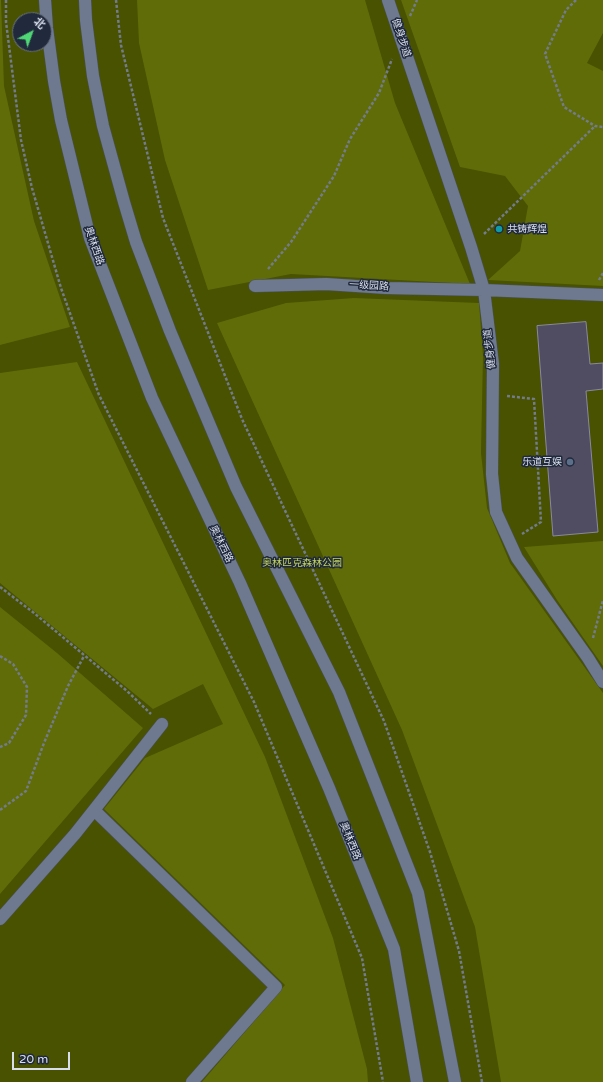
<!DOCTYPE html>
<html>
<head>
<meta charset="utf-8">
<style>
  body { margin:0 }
  #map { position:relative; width:603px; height:1082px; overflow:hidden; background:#2a3448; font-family:"Varela Round","Noto Sans SC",sans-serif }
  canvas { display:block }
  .north { position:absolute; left:12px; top:12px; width:40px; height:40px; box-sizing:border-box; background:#212a3d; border:1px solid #6a7283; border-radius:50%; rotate:41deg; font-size:11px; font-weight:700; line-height:16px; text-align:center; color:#d8deeb }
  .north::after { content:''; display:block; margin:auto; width:14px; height:18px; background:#4fd675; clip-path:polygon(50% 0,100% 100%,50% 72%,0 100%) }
  .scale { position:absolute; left:12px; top:1052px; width:58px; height:18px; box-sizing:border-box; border:2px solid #d8deeb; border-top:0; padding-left:5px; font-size:12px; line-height:14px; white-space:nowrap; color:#d8deeb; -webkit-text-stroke:3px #212a3d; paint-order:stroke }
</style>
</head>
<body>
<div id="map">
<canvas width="603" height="1082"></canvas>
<div class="north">北</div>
<div class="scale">20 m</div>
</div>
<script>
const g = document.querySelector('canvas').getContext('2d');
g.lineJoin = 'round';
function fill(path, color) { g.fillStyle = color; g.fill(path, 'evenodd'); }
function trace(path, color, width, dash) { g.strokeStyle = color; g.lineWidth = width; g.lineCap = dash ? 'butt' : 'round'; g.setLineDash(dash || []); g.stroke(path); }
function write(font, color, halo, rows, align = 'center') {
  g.font = font + ' "Varela Round","Noto Sans SC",sans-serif'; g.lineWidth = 3; g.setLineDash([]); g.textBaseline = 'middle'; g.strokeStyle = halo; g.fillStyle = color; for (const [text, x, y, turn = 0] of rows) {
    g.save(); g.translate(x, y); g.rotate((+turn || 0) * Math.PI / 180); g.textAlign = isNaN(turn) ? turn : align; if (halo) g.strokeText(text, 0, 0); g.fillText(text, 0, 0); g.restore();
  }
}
fill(new Path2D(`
  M0,0H603V1082H0ZM20,20H44V44H20Z`), '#485200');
fill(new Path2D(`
  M0,0H1L4,86L34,221L70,327L0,345Z
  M137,0H365L395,103L470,284L291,274L208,290L165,160L139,43Z
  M401,0H603V33L587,63L603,71V286L488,280L520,251L528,206L505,176L460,167Z
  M354,298L479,303L483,356L481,453L487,508L510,563L603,693V1082H501L475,927L402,730L217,323L286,303Z
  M77,362L265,757L333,938L367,1069L368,1082H202L285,985L104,809L145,758L223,724L203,684L153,709L0,583V373Z
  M603,541V666L557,600L524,547Z
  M0,607L57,653L143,728L0,894Z`), '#606c07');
const building = new Path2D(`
  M586,322L590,364L603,363V389L586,391L598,532L553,536L537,326Z`);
fill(building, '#504d63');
trace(building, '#8a88a0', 1);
const lane = new Path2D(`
  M162,724L94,810L276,987L192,1082
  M0,919L75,834L94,810`);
const street = new Path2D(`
  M388,0L471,247L484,290L493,364L492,474L496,512L517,558L588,658L603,682
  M255,286L326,284L386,288L484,290L603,295`);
const secondary = new Path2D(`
  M45,0L47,28L54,81L61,120L90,238L152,398L240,583L329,788L394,949L417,1082
  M85,0L86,20L93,76L103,126L124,202L136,242L170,331L236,487L339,692L418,893L455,1082`);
trace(lane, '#4a5262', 13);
trace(street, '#4a5262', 13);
trace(secondary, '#4a5262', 13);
trace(new Path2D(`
  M6,0V22L21,140L32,188L61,288L99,395L254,702L362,958L383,1082
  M116,0L121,45L163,218L242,419L384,721L430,852L459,951L482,1082
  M576,0L566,10L545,54L564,107L595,126L603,127
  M410,16L417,0
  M484,234L595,126
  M268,269L291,242L334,176L350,139L379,93L392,59
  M599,280L603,273
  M507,396L534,399L541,522L522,534
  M0,587L34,613L127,691L151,714
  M593,638L603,600
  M0,656L13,664L27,687L26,715L9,743L0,747
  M0,810L26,791L44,743L68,686L84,656`), '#737b8c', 2.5, [3, 2]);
trace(lane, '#6e7990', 12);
trace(street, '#6e7990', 12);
trace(secondary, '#6e7990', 12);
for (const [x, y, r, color] of [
  [499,229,4,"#0f9aa8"],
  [570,462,4,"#5c6f8a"]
]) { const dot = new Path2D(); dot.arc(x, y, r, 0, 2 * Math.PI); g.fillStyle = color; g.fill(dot); trace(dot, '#212a3d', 1.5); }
write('10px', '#d8deeb', '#212a3d', [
  ["健身步道",401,38,72],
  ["奥林西路",94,246,71],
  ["一级园路",369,286,3],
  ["健身步道",490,349,-96],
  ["奥林西路",221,544,64],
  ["奥林西路",350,841,68]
]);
write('10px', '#d8deeb', '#212a3d', [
  ["共铸辉煌",507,229],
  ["乐道互娱",562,462,"right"]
], 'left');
write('10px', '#c0d25d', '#212a3d', [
  ["奥林匹克森林公园",302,563]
]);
</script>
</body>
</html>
